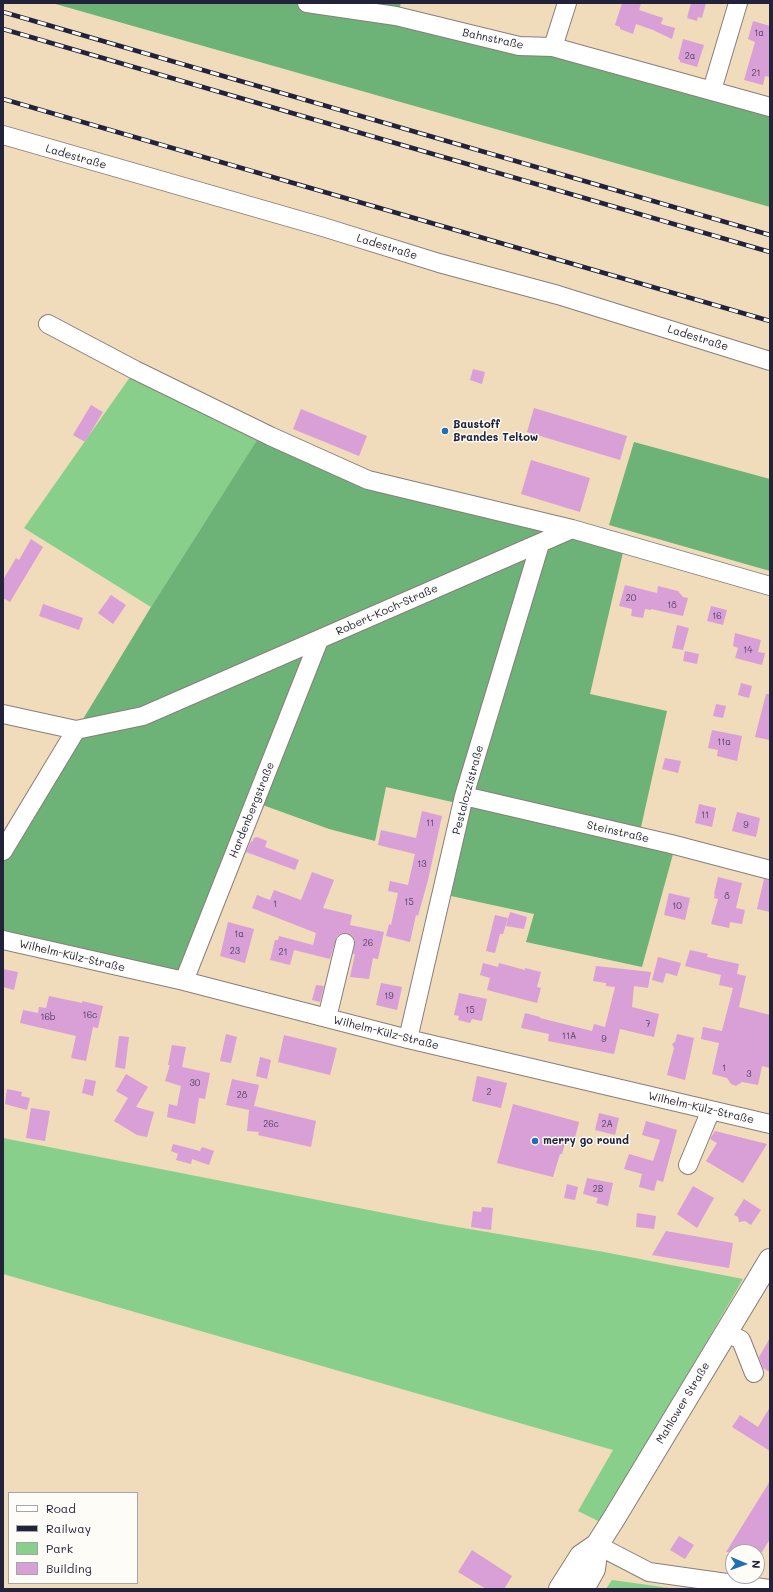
<!DOCTYPE html>
<html>
<head>
<meta charset="utf-8">
<style>
  body { margin:0 }
  #map { position:relative; width:773px; height:1592px; overflow:hidden; background:#f0dbbb; font-family:Mali,sans-serif }
  canvas { display:block }
  .frame { position:absolute; inset:0; border:4px solid #22223b; pointer-events:none }
  .legend { position:absolute; left:8px; top:1492px; width:130px; height:92px; box-sizing:border-box; background:#fdfcf7; border:1px solid #a5a5ac; margin:0; padding:5px 7px; list-style:none; font-size:12px; color:#22223b }
  .legend li { display:flex; align-items:center; gap:8px; height:20px }
  .legend b { width:20px; border:1px solid #a5a5ac }
  .north { position:absolute; left:725px; top:1544px; width:40px; height:40px; box-sizing:border-box; background:#fdfcf7; border:1px solid #a5a5ac; border-radius:50%; rotate:92deg; font-size:11px; font-weight:700; line-height:16px; text-align:center; color:#22223b }
  .north::after { content:''; display:block; margin:auto; width:14px; height:18px; background:#1f6fb2; clip-path:polygon(50% 0,100% 100%,50% 72%,0 100%) }
</style>
</head>
<body>
<div id="map">
<canvas width="773" height="1592"></canvas>
<div class="frame"></div>
<ul class="legend">
<li><b style="height:5px;background:#fff"></b>Road</li>
<li><b style="height:5px;background:#22223b"></b>Railway</li>
<li><b style="height:11px;background:#87cf8b"></b>Park</li>
<li><b style="height:11px;background:#d99fd7"></b>Building</li>
</ul>
<div class="north">N</div>
</div>
<script>
const g = document.querySelector('canvas').getContext('2d');
g.lineJoin = 'round';
function fill(path, color) { g.fillStyle = color; g.fill(path, 'evenodd'); }
function trace(path, color, width, dash) { g.strokeStyle = color; g.lineWidth = width; g.lineCap = dash ? 'butt' : 'round'; g.setLineDash(dash || []); g.stroke(path); }
function write(font, color, halo, rows, align = 'center') {
  g.font = font + ' Mali,sans-serif'; g.lineWidth = 3; g.setLineDash([]); g.textBaseline = 'middle'; g.strokeStyle = halo; g.fillStyle = color; for (const [text, x, y, turn = 0] of rows) {
    g.save(); g.translate(x, y); g.rotate((+turn || 0) * Math.PI / 180); g.textAlign = isNaN(turn) ? turn : align; if (halo) g.strokeText(text, 0, 0); g.fillText(text, 0, 0); g.restore();
  }
}
fill(new Path2D(`
  M135,370L262,432L151,607L24,528Z
  M3,1138L440,1224L604,1252L743,1279L602,1523L578,1511L613,1450L3,1274Z
  M612,1580L677,1589H606Z`), '#87cf8b');
fill(new Path2D(`
  M52,3H401L397,16L770,109V207Z
  M262,432L368,480L625,544L590,694L667,711L637,845L673,854L642,967L526,942L534,914L451,896L470,806L386,787L375,841L329,829L246,799L183,976L3,934V851L151,607Z
  M634,442L770,479V571L609,525Z`), '#6db277');
fill(new Path2D(`
  M622,3H641L639,10L663,18L661,24L675,28L672,39L653,30L636,24L633,34L620,29V27L615,25Z
  M691,3H706L702,18L698,17L697,21L687,18Z
  M753,21L770,26V77L765,76L763,85L744,80L755,42L748,39Z
  M683,39L704,45L697,67L680,62V60L678,59Z
  M473,369L485,372L482,384L470,380Z
  M91,405L103,412L85,442L73,435Z
  M534,408L627,436L620,460L527,432Z
  M301,409L367,436L359,456L293,429Z
  M531,460L590,478L580,512L521,494Z
  M31,539L43,547L10,602L3,598V580L16,558L19,560Z
  M625,585L657,593L658,586L678,591L683,597L688,598L683,616L651,609V610L645,609L643,618L631,616L632,609L619,606Z
  M111,595L126,605L113,624L98,613Z
  M43,604L83,618L79,630L39,616Z
  M711,606L727,610L723,625L707,621Z
  M677,625L689,628L683,650L672,648Z
  M735,633L761,640L758,652L765,653L762,665L735,658L738,648L733,646Z
  M685,651L699,654L697,664L683,661Z
  M741,683L752,686L749,698L738,695Z
  M766,694H770V740L755,737Z
  M716,704L726,706L723,718L713,716Z
  M712,730L742,736L737,761L717,756L718,750L708,748Z
  M665,758L681,761L678,773L662,769Z
  M699,804L716,808L712,827L695,823Z
  M422,811L442,816L428,880L418,916L416,915L410,942L386,936L389,924L391,925L398,893L388,891L390,881L408,885L415,854L378,845L381,830L416,838Z
  M737,812L760,818L756,837L732,831Z
  M257,837L267,841L265,847L299,860L295,870L246,852L251,841L252,842L254,838Z
  M312,872L334,880L323,908L352,915L350,925L384,932L378,959L373,958L369,979L350,977L355,954H353L355,940L352,935L347,933H342L337,936L330,959L294,950L290,965L270,960L275,940H278L279,936L313,945L316,933L252,908L257,895L270,900L274,890L301,900Z
  M718,877L742,883L736,908L745,910L742,924L730,922L729,928L711,924L718,899L714,898L715,894H714Z
  M764,879L770,880V912L757,909Z
  M669,893L690,898L685,920L664,915Z
  M510,912L527,917L524,929L506,926Z
  M495,915L508,918L503,934H500L495,953L486,951Z
  M228,922L254,929L245,963L220,956Z
  M690,950L708,954L707,957L739,964L737,974L746,976L739,1007L770,1015V1068L762,1066L758,1085L742,1082L736,1086L731,1084L727,1078L712,1074L719,1043L701,1039L703,1027L722,1031L733,988L719,985L721,975L685,966Z
  M658,957L681,963L677,976L666,973L663,983L652,980Z
  M483,963L498,967L499,963L525,970V968L541,972L537,987L541,988L537,1003L487,990L490,978L480,975Z
  M596,966L651,972L648,988L634,986L632,1007L659,1014L654,1037L620,1029L614,1054L548,1041L549,1034L521,1028L525,1013L540,1017V1018L592,1031L594,1024L605,1027L615,987L606,986V983L593,981Z
  M3,969L18,972L14,990L3,987Z
  M381,983L402,987L397,1010L376,1005Z
  M316,985L324,986L320,1002L312,1000Z
  M459,993L487,999L482,1021L472,1019L470,1023L458,1020L459,1016L454,1015Z
  M49,996L82,1003V1001L103,1006L98,1028L93,1027L86,1061L71,1058L76,1036L20,1023L23,1010L38,1013L39,1007L46,1008Z
  M226,1034L237,1037L231,1063L220,1061Z
  M677,1034L694,1038L685,1080L667,1075L674,1048L672,1044L675,1042Z
  M284,1035L337,1048L330,1075L278,1062Z
  M119,1036L129,1037L125,1069L115,1067Z
  M172,1045L186,1047L182,1067L210,1073L205,1099L199,1098L195,1124L167,1117L169,1104L177,1106L181,1086L165,1081L170,1065H168Z
  M260,1057L271,1060L267,1079L256,1076Z
  M126,1074L148,1087L136,1107L154,1112L147,1137L137,1135L114,1121L128,1098L116,1091Z
  M477,1076L507,1083L501,1108L472,1101Z
  M85,1079L96,1081L93,1096L82,1093Z
  M232,1079L259,1085L254,1106L316,1121L311,1147L258,1135L259,1132L247,1131L249,1110L226,1105Z
  M7,1089L22,1092L21,1096L30,1098L27,1110L5,1104Z
  M513,1104L579,1122L574,1142L566,1140L562,1154H560L553,1177L497,1163Z
  M31,1108L50,1111L45,1141L26,1138Z
  M599,1113L619,1118L615,1135L595,1130Z
  M646,1121L677,1130L663,1182L657,1180L654,1191L639,1187L642,1174L624,1169L629,1154L653,1161L660,1140L642,1135Z
  M715,1131L767,1144L743,1183L706,1161L717,1143L710,1139Z
  M173,1144L200,1151L202,1147L214,1151L209,1165L192,1159L191,1164L176,1160L178,1154L171,1151Z
  M587,1178L613,1183L608,1206L596,1203L598,1198L583,1194Z
  M567,1184L578,1187L575,1200L564,1198Z
  M693,1186L714,1198L697,1228L677,1214Z
  M744,1199L761,1210L751,1225L745,1221L739,1222L738,1217L734,1215Z
  M482,1207L493,1208L491,1230L471,1227L473,1211L481,1212Z
  M637,1213L656,1216L654,1229L636,1227Z
  M666,1231L733,1243L729,1268L652,1255Z
  M770,1338V1372L763,1368L759,1357Z
  M770,1407V1451L732,1427L740,1415L758,1427Z
  M770,1481V1539L762,1552H726Z
  M679,1536L694,1545L685,1559L670,1550Z
  M472,1550L512,1576L504,1589H486L458,1572Z`), '#d99fd7');
const minor = new Path2D(`
  M307,3L396,16L519,46L553,47L770,107
  M553,47L567,3
  M712,90L738,3
  M3,135L323,227L439,263L558,295L770,361
  M48,324L135,370L270,436L368,480L572,529L770,586
  M3,714L76,730L143,716L572,529
  M464,796L671,844L770,870
  M3,851L76,730
  M3,940L184,981L408,1039L770,1124
  M184,981L319,640
  M327,1018L345,943
  M408,1039L464,796L540,544
  M688,1165L711,1110
  M726,1332L741,1340L754,1373
  M597,1545L649,1572L769,1589`);
const major = new Path2D(`
  M560,1589L581,1556L597,1545L613,1520L770,1260
  M583,1589L594,1569L597,1545`);
trace(minor, '#897e7b', 20);
trace(major, '#897e7b', 24);
trace(minor, '#fff', 18);
trace(major, '#fff', 22);
const rail = new Path2D(`
  M3,12L770,235
  M3,29L770,252
  M3,99L770,321`);
trace(rail, '#22223b', 4.5);
trace(rail, '#fdfcf7', 3, [9]);
for (const [x, y, r, color] of [
  [445,431,4,"#1f6fb2"],
  [535,1141,4,"#1f6fb2"]
]) { const dot = new Path2D(); dot.arc(x, y, r, 0, 2 * Math.PI); g.fillStyle = color; g.fill(dot); trace(dot, '#fdfcf7', 1.5); }
write('9px', '#504162', null, [
  ["1a",759,33],
  ["2a",690,56],
  ["21",756,73],
  ["20",631,598],
  ["18",672,605],
  ["16",717,616],
  ["14",748,650],
  ["11a",724,742],
  ["11",705,815],
  ["11",430,823],
  ["9",746,825],
  ["13",422,864],
  ["8",727,896],
  ["15",409,902],
  ["1",275,904],
  ["10",677,906],
  ["1a",239,934],
  ["26",368,943],
  ["23",235,951],
  ["21",283,952],
  ["19",389,996],
  ["15",470,1010],
  ["16c",90,1015],
  ["16b",48,1017],
  ["7",648,1024],
  ["11A",569,1036],
  ["9",604,1039],
  ["1",724,1068],
  ["3",749,1074],
  ["30",195,1083],
  ["2",489,1092],
  ["28",242,1095],
  ["26c",271,1124],
  ["2A",607,1124],
  ["2B",598,1189]
]);
write('11px', '#22223b', '#fdfcf7', [
  ["Bahnstraße",493,39,12],
  ["Ladestraße",76,157,16],
  ["Ladestraße",387,247,17],
  ["Ladestraße",698,338,17],
  ["Robert-Koch-Straße",387,610,-24],
  ["Pestalozzistraße",468,790,-75],
  ["Hardenbergstraße",252,810,-68],
  ["Steinstraße",618,832,13],
  ["Wilhelm-Külz-Straße",72,956,13],
  ["Wilhelm-Külz-Straße",386,1033,14],
  ["Wilhelm-Külz-Straße",701,1108,13],
  ["Mahlower Straße",683,1403,-59]
]);
write('bold 11px', '#22223b', '#fdfcf7', [
  ["Baustoff",453,425],
  ["Brandes Teltow",453,438],
  ["merry go round",543,1141]
], 'left');
</script>
</body>
</html>
